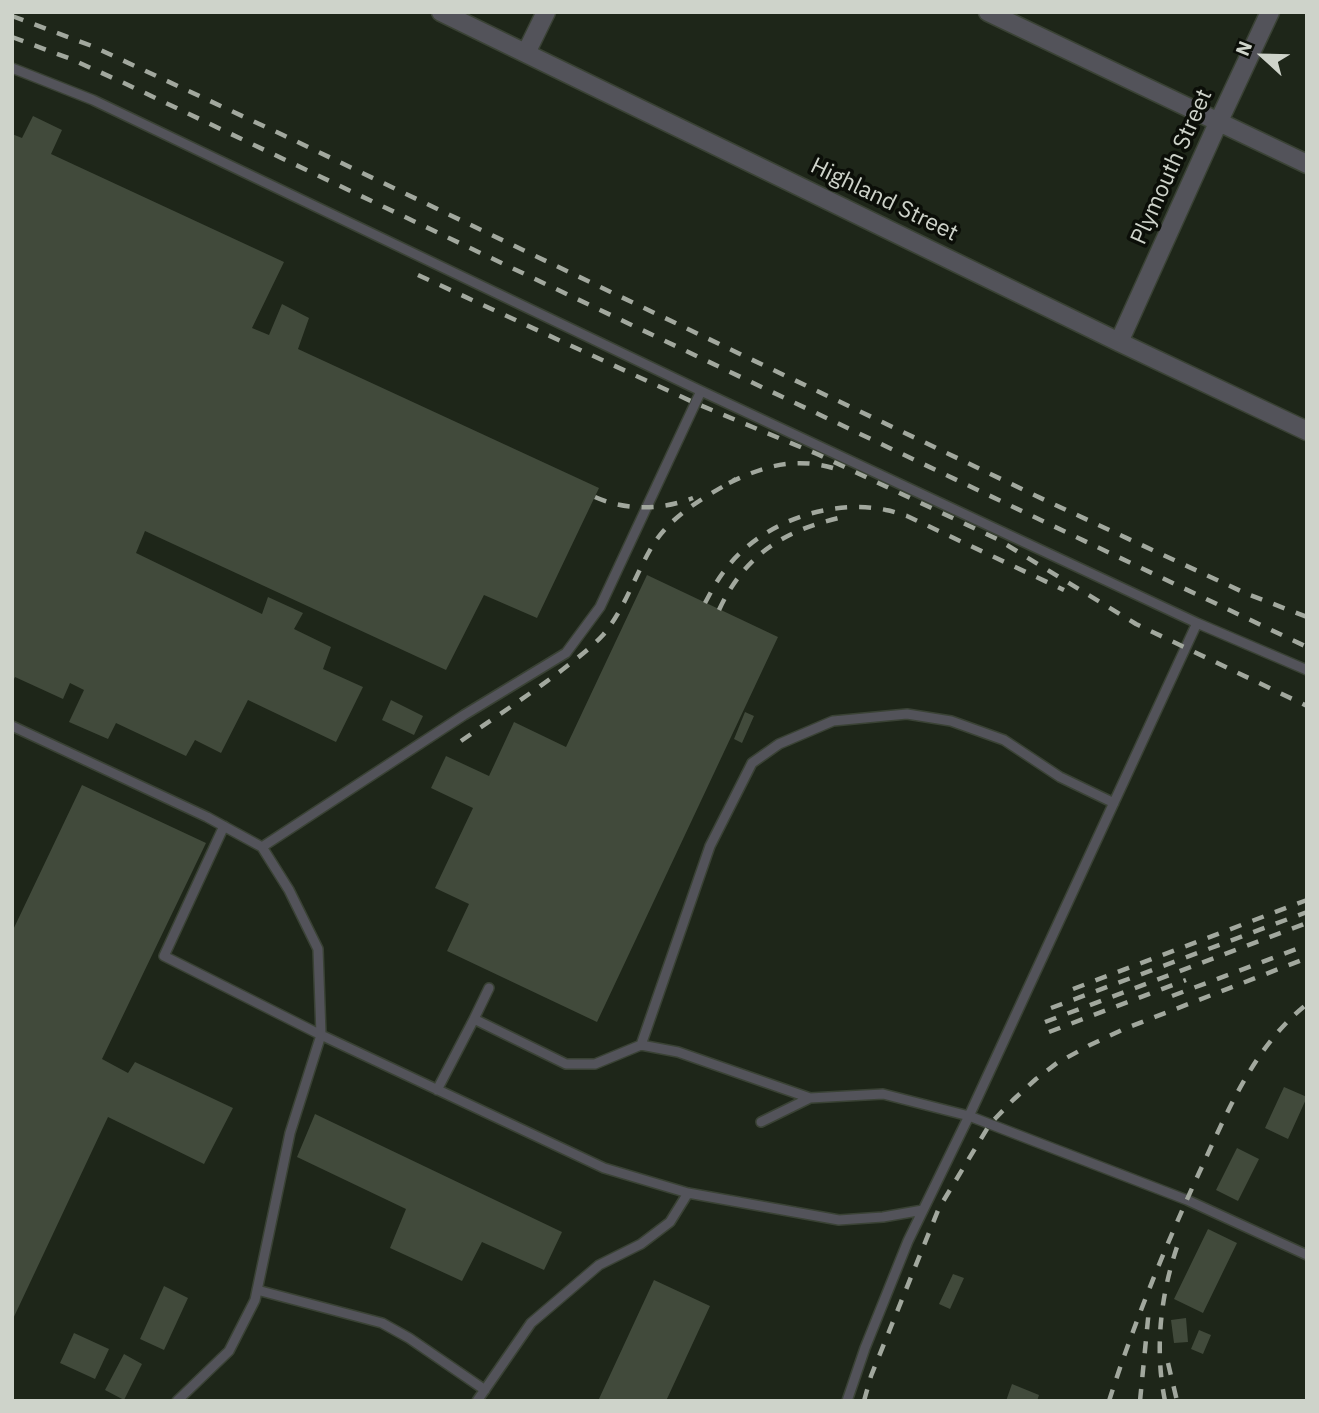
<!DOCTYPE html>
<html>
<head>
<meta charset="utf-8">
<style>
  body { margin:0 }
  #map { position:relative; width:1319px; height:1413px; overflow:hidden; background:#1e2619; font-family:"IBM Plex Sans",sans-serif }
  canvas { display:block }
  .frame { position:absolute; inset:0; border:14px solid #ced3ca; pointer-events:none }
  .north { position:absolute; left:1228px; top:21px; width:70px; height:70px; -webkit-text-stroke:5px #0b0e08; paint-order:stroke; rotate:292deg; font-size:19px; font-weight:700; line-height:28px; text-align:center; color:#ced3ca }
  .north::after { content:''; display:block; margin:auto; width:24px; height:32px; background:#ced3ca; clip-path:polygon(50% 0,100% 100%,50% 72%,0 100%) }
</style>
</head>
<body>
<div id="map">
<canvas width="1319" height="1413"></canvas>
<div class="frame"></div>
<div class="north">N</div>
</div>
<script>
const g = document.querySelector('canvas').getContext('2d');
g.lineJoin = 'round';
function fill(path, color) { g.fillStyle = color; g.fill(path, 'evenodd'); }
function trace(path, color, width, dash) { g.strokeStyle = color; g.lineWidth = width; g.lineCap = dash ? 'butt' : 'round'; g.setLineDash(dash || []); g.stroke(path); }
function write(font, color, halo, rows, align = 'center') {
  g.font = font + ' "IBM Plex Sans",sans-serif'; g.lineWidth = 7; g.setLineDash([]); g.textBaseline = 'middle'; g.strokeStyle = halo; g.fillStyle = color; for (const [text, x, y, turn = 0] of rows) {
    g.save(); g.translate(x, y); g.rotate((+turn || 0) * Math.PI / 180); g.textAlign = isNaN(turn) ? turn : align; if (halo) g.strokeText(text, 0, 0); g.fillText(text, 0, 0); g.restore();
  }
}
fill(new Path2D(`
  M33,116L62,130L51,154L284,262L252,328L269,335L282,304L309,318L298,349L599,488L537,618L484,595L446,670L145,531L136,553L262,614L268,597L303,613L294,629L331,647L323,669L363,687L336,742L248,700L221,753L195,740L186,756L116,723L108,739L69,722L84,690L70,683L63,699L15,677L12,683V134L22,138Z
  M647,575L778,637L597,1022L447,951L469,904L435,888L473,808L431,788L446,756L489,776L514,722L566,747Z
  M391,700L423,716L414,735L382,720Z
  M745,712L754,716L742,743L734,739Z
  M82,785L206,843L102,1059L128,1073L135,1062L233,1108L204,1164L108,1117L12,1321V932Z
  M1284,1087L1307,1097L1288,1139L1265,1128Z
  M315,1114L562,1232L544,1270L482,1242L462,1281L390,1248L406,1209L297,1157Z
  M1237,1148L1259,1159L1238,1201L1216,1190Z
  M1208,1229L1237,1243L1203,1313L1174,1299Z
  M953,1274L964,1278L950,1309L939,1304Z
  M654,1280L710,1306L666,1401H598Z
  M164,1286L188,1298L164,1350L140,1339Z
  M1186,1318L1188,1342L1174,1343L1171,1320Z
  M1199,1330L1211,1335L1203,1354L1191,1349Z
  M74,1333L109,1349L95,1379L60,1363Z
  M124,1354L142,1364L124,1400L105,1390Z
  M1012,1384L1039,1395L1037,1401H1006Z`), '#414a3b');
const service = new Path2D(`
  M12,68L93,100L701,391L1197,623L1307,670
  M12,726L207,817L262,847L289,890L318,949L321,1035L290,1133L255,1300L229,1351L177,1401
  M224,826L164,956L321,1035L604,1168L688,1193L839,1220L883,1217L923,1210
  M262,847L464,715L566,653L600,607L701,391
  M474,1019L566,1064H595L641,1045L678,1052L810,1098
  M641,1045L710,846L752,763L779,744L833,721L907,714L951,721L1004,740L1060,777L1114,803
  M437,1090L474,1019L489,988
  M761,1122L810,1098L883,1094L969,1116L1187,1200L1307,1255
  M257,1290L382,1323L409,1338L485,1390
  M477,1401L531,1323L599,1265L641,1244L670,1222L688,1193
  M847,1401L865,1348L908,1241L969,1116L1197,623`);
const minor = new Path2D(`
  M441,12L1119,342L1307,431
  M988,12L1307,164
  M526,53L546,12
  M1119,342L1218,123L1270,12`);
trace(service, '#3a4235', 12);
trace(minor, '#3a4235', 21);
trace(service, '#53535a', 9);
trace(minor, '#53535a', 18);
trace(new Path2D(`
  M12,16L92,46L283,135L1049,502L1245,593L1307,617
  M12,37L71,59L124,83L1307,647
  M418,275L695,403L817,454L997,539L1136,624L1307,706
  M729,483C764,466 794,457 833,468
  M595,497C626,511 662,510 693,498
  M705,603C711,592 717,580 725,570C760,523 829,498 886,510C893,511 900,514 907,516L1064,590
  M719,610C745,554 785,530 843,517
  M461,741C494,718 529,695 562,670C576,659 591,648 603,635C624,610 634,578 650,550C669,516 703,498 736,479
  M1073,989L1307,900
  M1172,996L1307,945
  M1051,1008L1307,912
  M1045,1022L1307,923
  M1049,1032L1186,980
  M1168,1363L1177,1401
  M864,1401L871,1376L939,1208L990,1124L1013,1100L1036,1079L1057,1063L1090,1045L1124,1029L1307,958
  M1109,1401C1134,1323 1165,1247 1199,1173C1227,1113 1253,1047 1307,1004
  M1140,1401L1149,1309
  M1165,1401C1154,1347 1161,1292 1179,1241`), '#a2a89e', 4.5, [12, 12]);
write('23px', '#ced3ca', '#0b0e08', [
  ["Plymouth Street",1172,167,-66],
  ["Highland Street",884,200,26]
]);
</script>
</body>
</html>
